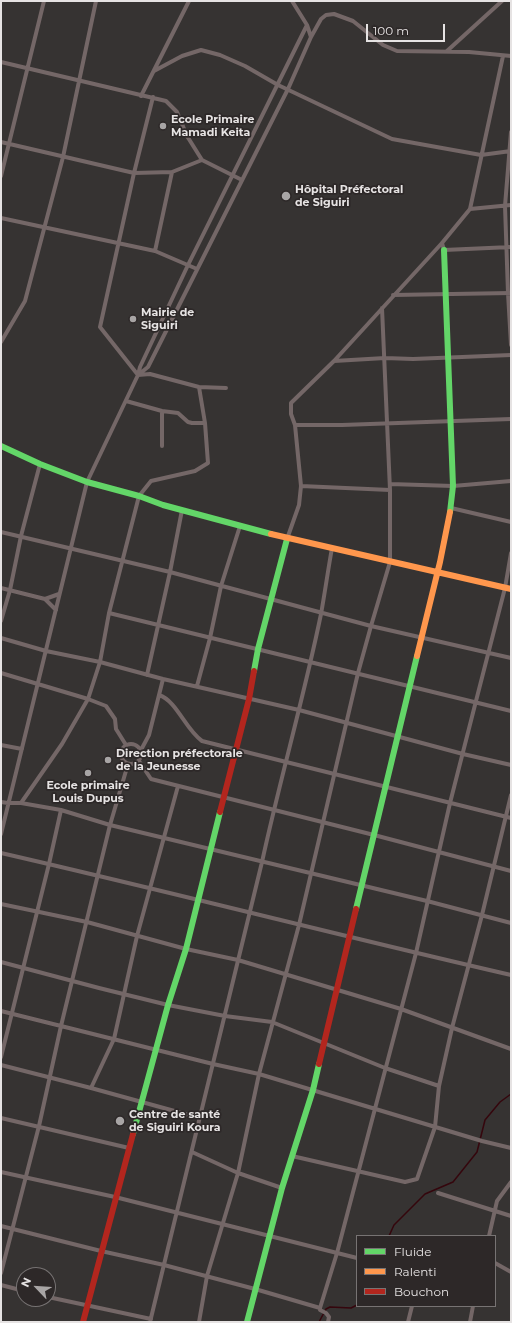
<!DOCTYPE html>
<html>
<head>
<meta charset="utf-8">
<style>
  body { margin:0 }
  #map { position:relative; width:512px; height:1323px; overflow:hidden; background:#363332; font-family:Montserrat,sans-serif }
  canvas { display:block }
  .frame { position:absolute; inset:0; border:2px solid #e6e3e3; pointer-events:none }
  .legend { position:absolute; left:356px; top:1235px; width:140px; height:72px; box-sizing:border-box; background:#2d2828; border:1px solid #777373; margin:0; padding:5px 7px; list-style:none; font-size:12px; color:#e6e3e3 }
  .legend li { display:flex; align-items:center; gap:8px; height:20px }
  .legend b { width:20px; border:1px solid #777373 }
  .north { position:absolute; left:16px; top:1267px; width:40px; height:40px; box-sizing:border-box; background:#2d2828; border:1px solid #777373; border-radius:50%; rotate:295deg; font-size:11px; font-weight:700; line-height:16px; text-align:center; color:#e6e3e3 }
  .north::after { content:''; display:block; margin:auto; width:14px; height:18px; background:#a8a5a5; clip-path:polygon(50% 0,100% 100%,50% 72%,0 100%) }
  .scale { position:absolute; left:366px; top:24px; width:79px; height:18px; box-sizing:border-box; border:2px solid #e6e3e3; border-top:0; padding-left:5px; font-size:12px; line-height:14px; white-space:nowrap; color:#e6e3e3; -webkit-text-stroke:3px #2d2828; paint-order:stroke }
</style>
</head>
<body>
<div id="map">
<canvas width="512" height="1323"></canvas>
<div class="frame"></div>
<ul class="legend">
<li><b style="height:5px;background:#63d668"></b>Fluide</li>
<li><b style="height:5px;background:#ff974d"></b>Ralenti</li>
<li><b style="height:5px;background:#b3261e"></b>Bouchon</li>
</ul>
<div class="north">N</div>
<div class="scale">100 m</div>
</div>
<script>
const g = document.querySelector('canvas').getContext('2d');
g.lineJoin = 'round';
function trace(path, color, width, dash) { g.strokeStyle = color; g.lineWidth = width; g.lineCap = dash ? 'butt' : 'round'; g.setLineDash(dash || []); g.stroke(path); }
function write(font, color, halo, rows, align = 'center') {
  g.font = font + ' Montserrat,sans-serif'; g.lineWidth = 3.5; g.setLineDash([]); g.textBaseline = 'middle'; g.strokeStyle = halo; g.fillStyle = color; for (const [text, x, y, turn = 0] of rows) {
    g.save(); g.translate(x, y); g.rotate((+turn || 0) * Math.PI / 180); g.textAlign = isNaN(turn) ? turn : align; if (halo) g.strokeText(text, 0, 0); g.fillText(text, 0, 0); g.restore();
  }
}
trace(new Path2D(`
  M389,1236L394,1225L425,1194L453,1182L477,1152L485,1120L500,1102L511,1094
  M319,1322L326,1309L330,1307L351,1308L357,1305`), '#35060d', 1.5);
trace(new Path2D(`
  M292,1L307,25L311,37
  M447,51L502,1
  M1,62L166,101L177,112L187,136L202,160
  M154,71L182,56L201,50L220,55L245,66L278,85L392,139L481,155L511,151
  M141,96L189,1
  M511,132L505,206L508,293L511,345
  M1,142L134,173L172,172L202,160L242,180
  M1,176L44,1
  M470,209L511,205
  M1,218L155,251L197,269
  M442,243L444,250L511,247
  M155,251L172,172
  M393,295L511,293
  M1,342L25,301L63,157L96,1
  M334,361L385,358L413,359L511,355
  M138,375L148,367L288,89L311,37L321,19L326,15L334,14L353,21L383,45L397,51L469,52L511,56
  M138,375L100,327L134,173L153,97
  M138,375L150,374L199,387L226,388
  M126,401L162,411L178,413L188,422L192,423H205
  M162,411V446
  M295,425H342L511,419
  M390,484L453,486L511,481
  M301,486L390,490
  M451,508L511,522
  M1,532L170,572L371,626L511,658
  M287,539L299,505L301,486L295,425L291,414V403L334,361L442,243L470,209L503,56
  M1,588L45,599L56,610
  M45,599L59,594
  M109,613L511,711
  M1,621L10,590L21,536L40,464
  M1,638L46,651L100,662L163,679L299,710L463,754L511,765
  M1,673L88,699L106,706L115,719L116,729L126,745
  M147,675L170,572L182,510
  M197,686L210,638L221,586L240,526
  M159,695C177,701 185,729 202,741L511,818
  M121 754a10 10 0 1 1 20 0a10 10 0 1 1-20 0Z
  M1,745L22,749
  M141,750L149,735L163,679
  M139,761L151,779L374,835L511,871
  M1,802L8,803H21L61,810L110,825L427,901L511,923
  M21,803L62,744L88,699L100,662L109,613L139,496L151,481L195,471L208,463L205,423L199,387
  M1,834L87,482L138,375L140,367L188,265L307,25
  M1,853C171,892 341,936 511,975
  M1,904L87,922L186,949L238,960L401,1009L511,1049
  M1,962L99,988L168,1005L225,1016L272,1022L385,1068L439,1086
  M1,1011L213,1064L259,1074L482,1141L511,1148
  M1,1057L49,864L61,810
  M1,1065L91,1088L200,1118
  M91,1088L114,1039L137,936L178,786
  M1,1118L129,1148
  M192,1152L238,1173L282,1188
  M292,1156L405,1182L417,1179L435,1127L439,1086L452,1028L482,915L511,795
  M1,1172L115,1197L357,1258
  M438,1193L511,1216
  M1,1226L101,1251L164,1265L255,1289L320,1308V1310L326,1313L329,1317L328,1322
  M489,1236L497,1201L511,1182
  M495,1263L511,1272
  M1,1273L39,1126L61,1026L110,825L128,764
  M1,1285L24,1291
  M48,1297L151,1319
  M320,1308L337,1253L416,953L450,803L476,701L505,588L511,553
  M150,1322L262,862C280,779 304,697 321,614C325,592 328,570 332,548
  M199,1322L207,1276L238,1173L259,1074L299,925L358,673L371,626L390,562V490L382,308
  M408,1322L412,1306
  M470,1322L473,1306`), '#746767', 4);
trace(new Path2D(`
  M444,250L453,486L450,512
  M1,446L40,464L87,482L139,496L163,505L271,534
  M254,671L258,649L287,539
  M356,909L417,656
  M133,1134L168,1005L186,949L220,812
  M247,1322L282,1188L313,1090L319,1064`), '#63d668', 6);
trace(new Path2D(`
  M271,534L511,589
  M417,656L440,562L450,512`), '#ff974d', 6);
trace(new Path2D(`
  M220,812L249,699L254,671
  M319,1064L356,909
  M83,1322L133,1134`), '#b3261e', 6);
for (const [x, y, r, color] of [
  [163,126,4,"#a8a5a5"],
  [286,196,5,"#a8a5a5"],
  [133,319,4,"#a8a5a5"],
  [108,760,4,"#a8a5a5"],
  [88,773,4,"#a8a5a5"],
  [120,1121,5,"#a8a5a5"]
]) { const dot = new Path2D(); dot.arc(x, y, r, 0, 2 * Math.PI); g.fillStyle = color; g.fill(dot); trace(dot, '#2d2828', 1.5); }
write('bold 11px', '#e6e3e3', '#2d2828', [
  ["Ecole Primaire",171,120],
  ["Mamadi Keita",171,133],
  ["Hôpital Préfectoral",295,190],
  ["de Siguiri",295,203],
  ["Mairie de",141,313],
  ["Siguiri",141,326],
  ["Direction préfectorale",116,754],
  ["de la Jeunesse",116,767],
  ["Ecole primaire",88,786,"center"],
  ["Louis Dupus",88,799,"center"],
  ["Centre de santé",129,1115],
  ["de Siguiri Koura",129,1128]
], 'left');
</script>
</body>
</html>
